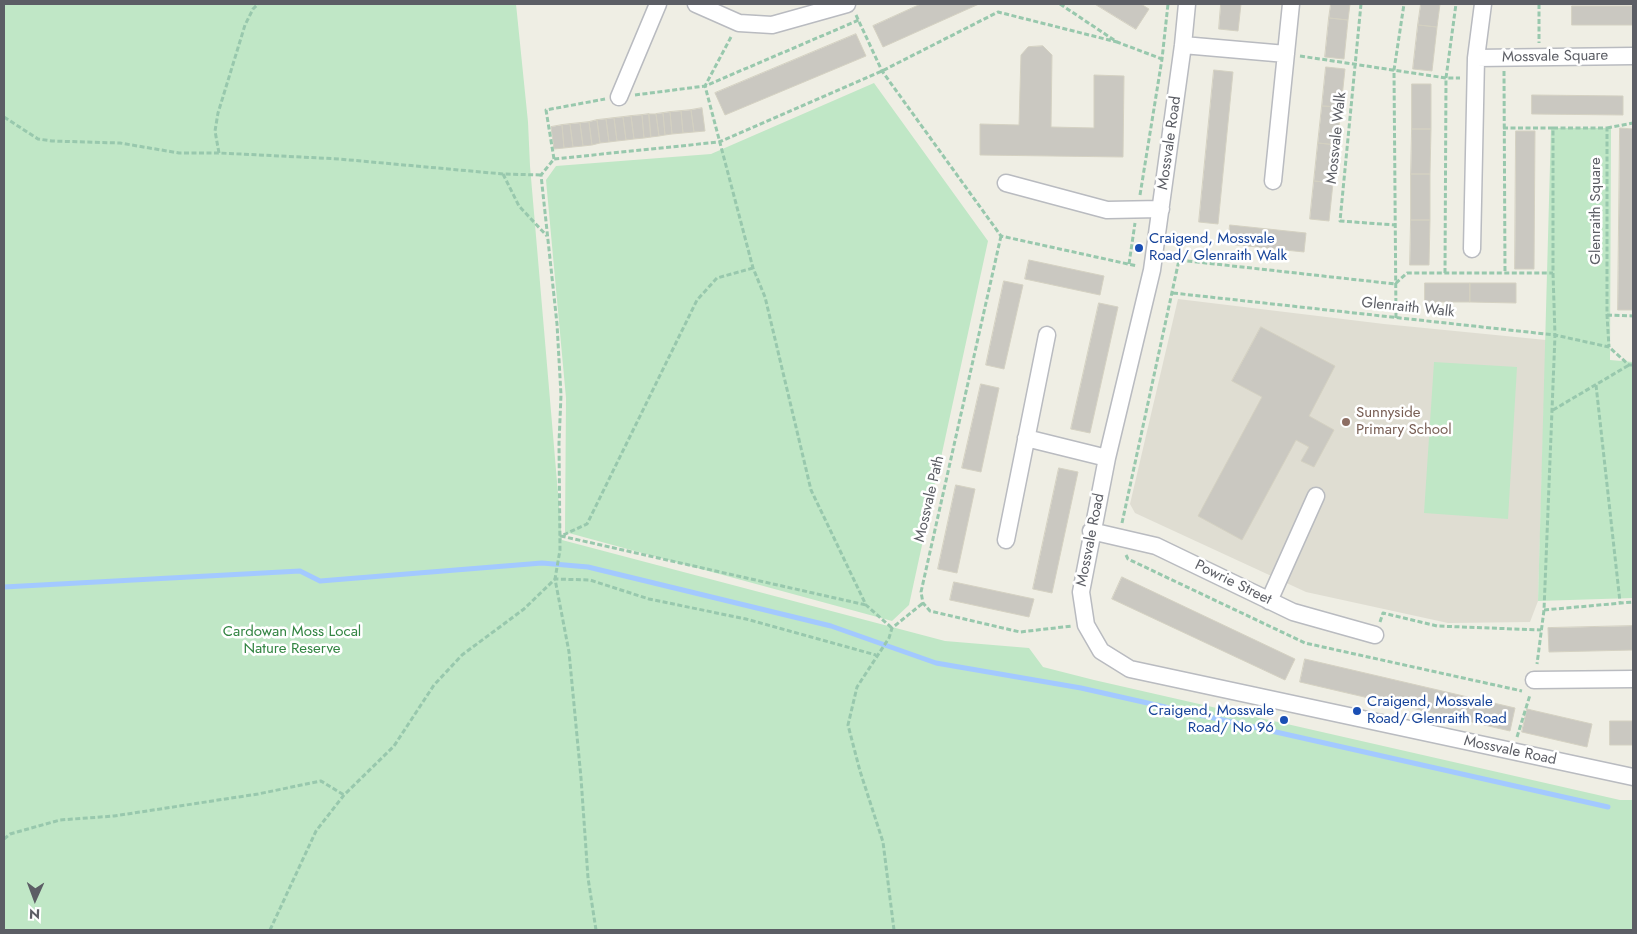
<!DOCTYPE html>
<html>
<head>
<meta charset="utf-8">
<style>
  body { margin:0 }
  #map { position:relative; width:1637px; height:934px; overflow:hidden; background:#efeee4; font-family:Jost,sans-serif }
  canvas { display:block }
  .frame { position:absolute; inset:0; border:5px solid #5c5e65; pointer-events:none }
  .north { position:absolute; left:10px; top:874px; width:50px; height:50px; -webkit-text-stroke:4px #fff; paint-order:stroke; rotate:182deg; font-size:14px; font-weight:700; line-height:20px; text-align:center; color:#5c5e65 }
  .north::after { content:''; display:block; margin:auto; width:18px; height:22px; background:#5c5e65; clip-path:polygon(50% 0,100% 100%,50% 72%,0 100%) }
</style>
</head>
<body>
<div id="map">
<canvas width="1637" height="934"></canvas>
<div class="frame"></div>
<div class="north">N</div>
</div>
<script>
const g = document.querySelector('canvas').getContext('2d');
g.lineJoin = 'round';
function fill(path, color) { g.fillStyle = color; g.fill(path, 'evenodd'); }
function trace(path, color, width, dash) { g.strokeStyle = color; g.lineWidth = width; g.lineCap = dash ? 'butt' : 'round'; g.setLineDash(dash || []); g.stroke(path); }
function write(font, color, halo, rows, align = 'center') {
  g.font = font + ' Jost,sans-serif'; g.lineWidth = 5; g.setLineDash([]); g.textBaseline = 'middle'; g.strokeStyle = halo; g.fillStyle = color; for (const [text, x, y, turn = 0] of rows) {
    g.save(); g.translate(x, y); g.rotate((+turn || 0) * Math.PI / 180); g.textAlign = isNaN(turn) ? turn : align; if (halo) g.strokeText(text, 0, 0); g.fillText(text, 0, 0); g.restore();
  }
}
fill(new Path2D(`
  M1178,299L1384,324L1546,340L1538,601L1530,622L1448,623L1306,592L1135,513L1130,504Z`), '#dfddd2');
fill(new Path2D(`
  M4,4H516L528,122L530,166L562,540L945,641L1029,648L1043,667L1094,680L1620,800H1633V930H4Z
  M874,83L988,241L909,605L892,621L565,532L566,398L546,180L556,166L711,154Z
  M1551,128H1611L1610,360L1633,362V598L1538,601Z
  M1434,362L1517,367L1508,519L1424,513Z`), '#c0e7c6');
trace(new Path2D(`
  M4,587L300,571L320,581L542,563L588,567L831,626L936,663L1081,688L1608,807`), '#a3c9ff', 5);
const building = new Path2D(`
  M921,4H979L883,47L873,26Z
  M1095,4H1141L1149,9L1136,29Z
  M1221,4H1241L1238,31L1219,29Z
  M1331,4H1350L1348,20L1329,18Z
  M1421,4H1440L1437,27L1418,25Z
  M1572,6H1633V25H1572Z
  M1329,18L1348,20L1344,59L1325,57Z
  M1418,25L1437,27L1432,71L1413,69Z
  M856,34L866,56L725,115L715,93Z
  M1043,46L1052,55L1051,127L1094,128V75L1124,76L1123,157L980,155V124L1019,125L1021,55L1028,47Z
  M1326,67L1345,69L1341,107L1322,106Z
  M1214,70L1233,72L1218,224L1199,222Z
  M1412,84H1431V129H1412Z
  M1532,95L1623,96V115L1532,114Z
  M1322,106L1341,107L1337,145L1318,143Z
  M702,108L705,131L694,132L691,110Z
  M691,110L694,132L683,133L681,111Z
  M681,111L683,133L672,134L670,112Z
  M670,112L672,134L665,135L663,113Z
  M663,113L665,135L659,136L656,114Z
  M649,114H656L659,136L651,137Z
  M649,114L651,137L644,138L642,115Z
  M642,115L644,138L634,139L631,116Z
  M631,116L634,139L626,140L623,117Z
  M623,117L626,140L617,141L614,118Z
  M614,118L617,141L609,142L606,119Z
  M606,119L609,142L600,143L597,120Z
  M597,120L600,143L592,145L589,122Z
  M589,122L592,145L583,146L580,123Z
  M580,123L583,146L573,147L570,124Z
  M570,124L573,147L564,148L562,125Z
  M562,125L564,148L554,149L551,127Z
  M1620,128L1633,129V310H1618Z
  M1412,129H1431L1430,174H1411Z
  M1516,131H1535L1534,269H1515Z
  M1318,143L1337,145L1333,183L1314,181Z
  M1411,174H1430V220H1411Z
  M1314,181L1333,183L1329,221L1310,219Z
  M1411,220H1430L1429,265H1410Z
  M1230,225L1306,233L1304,252L1228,244Z
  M1029,260L1104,276L1100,295L1025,279Z
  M1004,281L1023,285L1004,369L986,365Z
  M1425,283H1470V302H1425Z
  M1470,283H1516V303L1470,302Z
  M1099,303L1118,307L1090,433L1071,429Z
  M1261,327L1335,366L1309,416L1334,430L1314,467L1301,461L1309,447L1296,440L1242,540L1198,516L1262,397L1232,381Z
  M981,384L999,388L981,472L962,468Z
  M1059,468L1078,472L1052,593L1033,589Z
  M956,485L975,489L957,573L938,569Z
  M1122,577L1295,659L1285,680L1112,599Z
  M954,582L1034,599L1029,617L950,600Z
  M1633,626V650L1549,652L1548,628Z
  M1305,659L1515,708L1510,731L1300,682Z
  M1527,709L1592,724L1587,747L1522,732Z
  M1610,721H1633V745H1610Z`);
fill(building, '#cac8c1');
trace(building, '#d4d1c2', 1);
const minor = new Path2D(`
  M696,4L739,23L772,25L847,4
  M1187,4L1183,45L1152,270L1107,458L1081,592L1086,625L1101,651L1130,669L1633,777
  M1183,45L1286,54
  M1476,58L1633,56
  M619,97L658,4
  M1273,181L1291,4
  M1006,183L1107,210L1161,209
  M1472,249L1476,58L1483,4
  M1026,438L1107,458
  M1091,531L1156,546L1293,612L1375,635
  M1006,540L1047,335
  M1269,601L1316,496
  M1534,680L1633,679`);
trace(minor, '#b9bbc0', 19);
trace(new Path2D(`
  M1060,4L1117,42L1162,59
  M1361,4L1340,221L1395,225
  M1539,4V43
  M856,15L882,71L1001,236L1137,266
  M731,37L705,86L753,268L765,297L811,490L866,605L892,628
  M1300,56L1446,78H1460
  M1504,71L1505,273
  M635,95L705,86L859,20
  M4,117L38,139L52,141L120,143L179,153H219L339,159L503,174L541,175
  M1503,128H1553V273L1555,335L1544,610L1537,664
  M1553,128H1607V315L1609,347
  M1607,128L1633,123
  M219,153L215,131L218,113L245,25L253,9L258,4
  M554,159L546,110L605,99
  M503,174L519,206L547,236
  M1140,195L1162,59L1168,4
  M1001,236L921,592L923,603L930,611L1020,632L1072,626
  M1129,264L1135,223
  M753,268L717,278L697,300L587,524L561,536L866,605
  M1445,273L1446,78L1456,4
  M1173,293L1555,335L1609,347L1629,365H1633
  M1607,315L1633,316
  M1396,318L1394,70L1404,4
  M1596,385L1620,602
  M1553,410L1629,365
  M1122,523L1179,260L1395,284L1407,273H1553
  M1126,555L1128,559L1305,643L1522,691
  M1544,610L1633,602
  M1380,622L1383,613L1437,626L1541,630
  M1517,737L1530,695
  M4,839L10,834L60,820L114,816L258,794L321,781L344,795
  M270,930L316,831L344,795L394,746L434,685L462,655L524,609L555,579L590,580L649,599L746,619L876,655
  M596,930L588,878L581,778L569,652L555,579L560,550L559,443L561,395L557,324L541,175L554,159L719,142L882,71L998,12L1117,42
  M894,930L883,842L860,771L848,725L857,687L889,638L892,628L923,603`), '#98c8ad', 3, [5, 2.5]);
trace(minor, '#fff', 16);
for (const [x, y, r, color] of [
  [1139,248,5,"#1a4fb4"],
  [1346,422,5,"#8d6e63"],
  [1357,711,5,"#1a4fb4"],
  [1284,720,5,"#1a4fb4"]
]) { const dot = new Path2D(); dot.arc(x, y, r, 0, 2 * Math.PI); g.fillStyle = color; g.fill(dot); trace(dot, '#fff', 2); }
write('15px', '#5c5e65', '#fff', [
  ["Mossvale Square",1555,57,-1],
  ["Mossvale Walk",1337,138,-84],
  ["Mossvale Road",1170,143,-82],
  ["Glenraith Square",1596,211,-90],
  ["Glenraith Walk",1408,308,6],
  ["Mossvale Path",930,499,-77],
  ["Mossvale Road",1091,540,-79],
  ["Powrie Street",1233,583,26],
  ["Mossvale Road",1510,751,12]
]);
write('15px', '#164399', '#fff', [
  ["Craigend, Mossvale",1149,239],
  ["Road/ Glenraith Walk",1149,256],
  ["Craigend, Mossvale",1367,702],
  ["Road/ Glenraith Road",1367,719],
  ["Craigend, Mossvale",1274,711,"right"],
  ["Road/ No 96",1274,728,"right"]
], 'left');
write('15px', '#785e54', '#fff', [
  ["Sunnyside",1356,413],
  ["Primary School",1356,430]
], 'left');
write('15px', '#338543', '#fff', [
  ["Cardowan Moss Local",292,632],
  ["Nature Reserve",292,649]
]);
</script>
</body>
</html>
